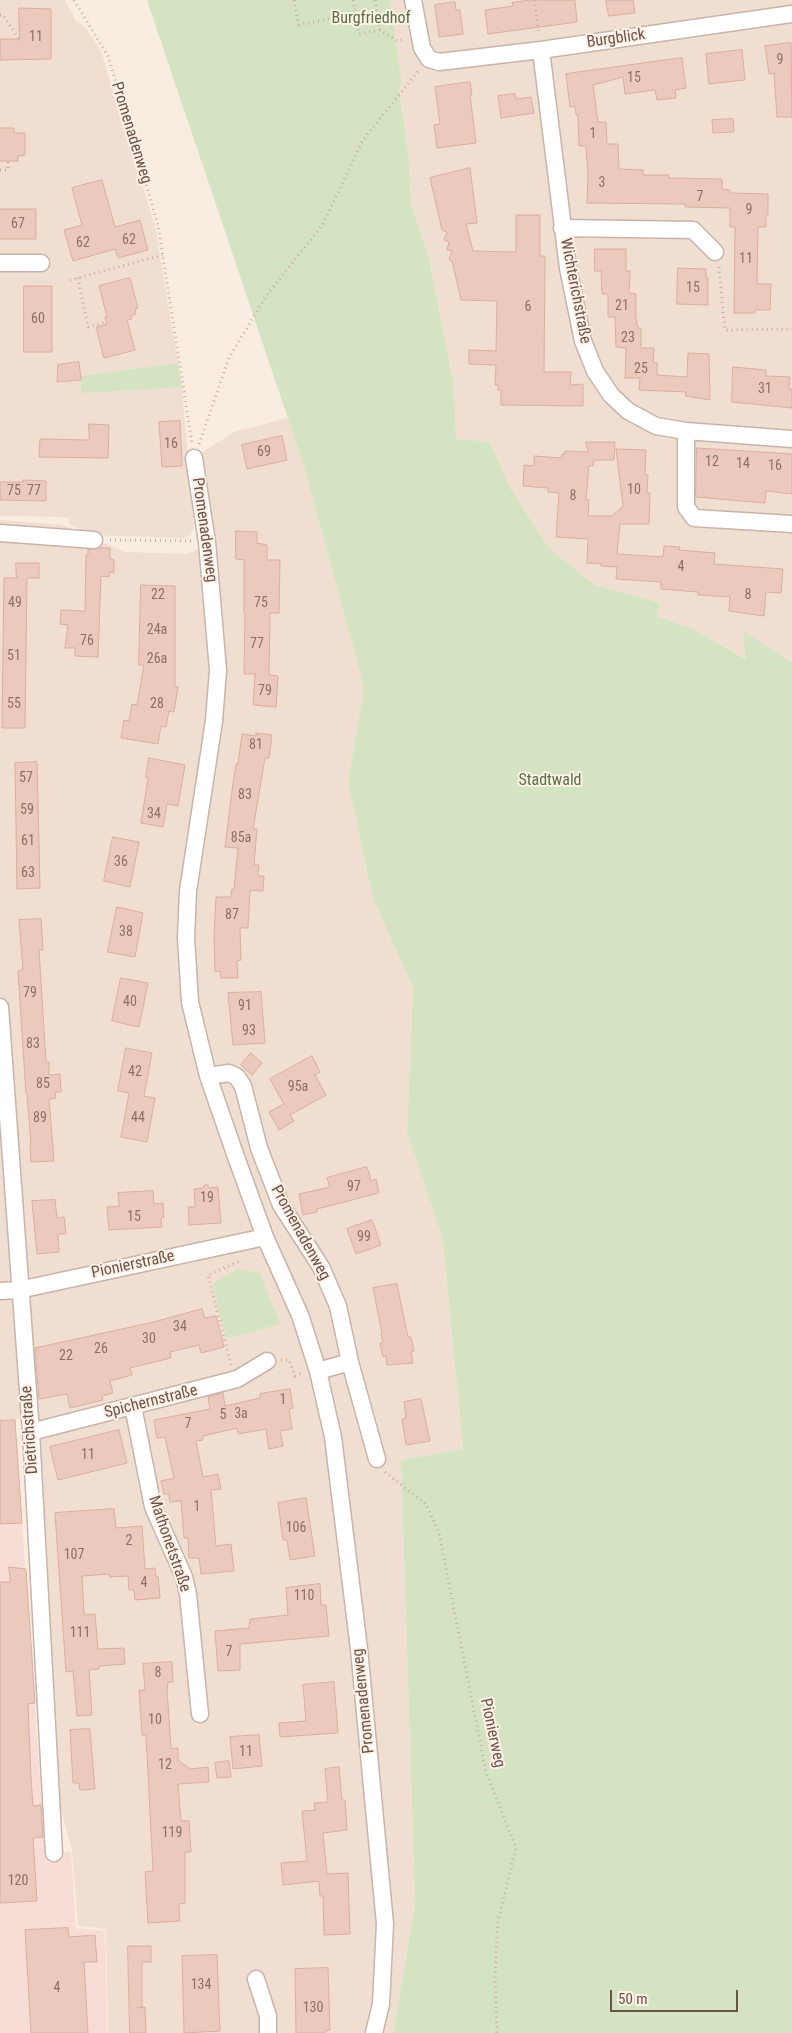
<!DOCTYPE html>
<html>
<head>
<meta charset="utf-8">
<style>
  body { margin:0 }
  #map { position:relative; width:792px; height:2033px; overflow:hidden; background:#f9ede1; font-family:"Roboto Condensed",sans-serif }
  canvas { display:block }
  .scale { position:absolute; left:610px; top:1990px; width:128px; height:22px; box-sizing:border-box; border:2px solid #6d534b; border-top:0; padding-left:6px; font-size:15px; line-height:18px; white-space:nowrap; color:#6d534b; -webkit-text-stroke:4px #fdf1e6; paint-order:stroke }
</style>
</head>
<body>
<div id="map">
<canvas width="792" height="2033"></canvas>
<div class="scale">50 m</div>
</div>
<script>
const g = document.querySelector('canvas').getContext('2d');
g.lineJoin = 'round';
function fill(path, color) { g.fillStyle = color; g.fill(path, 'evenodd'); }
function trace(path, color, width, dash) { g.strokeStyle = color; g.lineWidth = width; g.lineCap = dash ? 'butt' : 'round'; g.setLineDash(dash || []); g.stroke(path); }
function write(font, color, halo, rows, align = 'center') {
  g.font = font + ' "Roboto Condensed",sans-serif'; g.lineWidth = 4; g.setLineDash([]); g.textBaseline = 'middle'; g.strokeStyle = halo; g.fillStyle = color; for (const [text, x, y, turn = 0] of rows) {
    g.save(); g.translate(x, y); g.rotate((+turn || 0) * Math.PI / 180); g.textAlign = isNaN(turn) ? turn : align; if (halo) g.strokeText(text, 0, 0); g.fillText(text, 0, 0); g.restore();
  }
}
fill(new Path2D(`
  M0,0H65L76,21L86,28L101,51L155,226L178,363L80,376L81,392L182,387L194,528L190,535L183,538L91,535L70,524L68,517L0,516Z
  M390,0H792V663L743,632L747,659L693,629L657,616L660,603L595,585L550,549L510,488L490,442L456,440L454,385L429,258L411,203L409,160L399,85L402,84Z
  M288,418L303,463L364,687L348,782L373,899L413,988L407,1133L443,1241L463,1449L401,1460L415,1904L393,2033H108L106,1929L78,1926L72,1850L57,1795L31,1418L0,1420V520L63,525L125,552L188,554L199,548L190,460L234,432Z`), '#f0ded0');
fill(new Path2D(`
  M15,1420L45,1853L71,1852L76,1928L105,1931L107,2033H0V1421Z`), '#f8dcd6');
fill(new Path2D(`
  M147,0H390L402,84L399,86L409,160L411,203L429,258L454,385L456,439L490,442L510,488L550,549L595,585L660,603L657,616L693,629L746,659L743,631L792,663V2033H393L415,1904L401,1460L463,1449L443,1241L407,1133L413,988L373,899L348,782L364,687L303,463Z
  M178,363L182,387L81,393L80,376Z
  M237,1269L260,1273L280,1324L226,1339L213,1284Z`), '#d4e4c2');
const building = new Path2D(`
  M529,0H575L577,22L488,34L485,10L513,6L512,3Z
  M606,0H633L635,13L609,16Z
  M455,2L456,10H460L463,34L439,37L435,5Z
  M19,8L51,9V59L0,60V39H19Z
  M791,43L792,117H777L774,73L769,74L765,46Z
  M742,50L745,80L709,84L706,54Z
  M682,58L686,88L675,90L676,98L657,100L655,90L625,94L623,77L593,85L598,122H606L607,144H618L619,169L643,170V175H669V178L722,179V189L730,190V193L768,194V215H766V227H758L757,284H771L770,310H755V313H734L735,227H730V208L685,207V204L587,203L588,175L586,146H579L578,115H576L575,106L570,107L566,74Z
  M470,82L472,95H470L476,143L437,148L434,125L440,124L435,87Z
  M515,94L516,99L531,97L534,113L501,118L498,96Z
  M733,119L734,132L713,133L712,120Z
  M0,128H14V133H25V155L18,156V161H0Z
  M470,168L477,223L466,224L473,251L516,252V215H540V256H545V261L544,372H571L570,385L583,384V406L501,405V390H498V385H495L496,365L469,364V350L496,351L497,301L461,300L452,261L449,260L452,251L447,250L449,242L444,240L447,232L442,230L430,178Z
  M102,180L115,227L140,220L148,250L118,258L115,249L73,261L64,230L82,225L72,188Z
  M0,209H36V239H0Z
  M595,249H626V271H630L629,293L636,294V317L638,328H641V348H654L653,362L657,363V375L687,377L688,353L709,354L710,400L685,396L686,392L639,390L640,378H625L626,348L616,347L615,317H608V294H602L601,271H595Z
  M678,268L706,269V278H708V305L677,304Z
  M130,278L138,308L135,309L136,314L131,316L132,319L127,320L135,350L104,358L96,327L107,324L105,317H107L99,286Z
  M24,286H52V352H24Z
  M79,362L81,380L57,382L58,365Z
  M733,367L766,370V376L790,377L789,389H792V408L732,402Z
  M180,421L182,466L162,467L159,422Z
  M89,424L109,425L108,458L39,457L40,439L89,440Z
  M282,436L287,460L247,469L242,445Z
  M586,442H615L614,460H594L593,466H589L586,500H589L588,516H612L623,506L616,449L646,450L645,475H648L647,493H650L649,524H620L617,554L663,557L664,546L680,547L679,550L715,553L714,564L783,569L781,593L766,592L764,616L729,611L730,597L698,595V592L661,589V582L616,579L617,567L601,566V564L587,563L588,539L556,537L559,493L548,492V488L523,486L524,465L534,466V456L562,458V454H565V451L588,452Z
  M697,448L792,454V494L766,491L765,503L696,497Z
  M23,480L46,481V501L0,500V482H23Z
  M236,531L257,532V543L267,545V560H280L279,613H270L269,675L278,676L276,707L253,705L255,674H244L245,613H244V560L236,559Z
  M100,548H110V559L114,560V573L109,572V577L101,576L98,657L75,656V648H65L68,625L60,624L61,610L85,611L86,555H88V550Z
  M16,563H39V578H27L25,728H2L4,578H16Z
  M141,585L175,586V687H178L174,712L169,711L166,727L161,726L158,744L121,738L124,720L129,721L132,704L137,705L144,665H139Z
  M256,733L272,735L269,758H265L253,829H257L254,865H259L258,876H264L263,891L250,890L248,928H240L241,960L237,961L238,978H221L220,971L215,972L214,936L216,897H231L232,889H234L238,848L225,847L232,791L236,764H238L242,734L256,736Z
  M149,758L185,765L178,806L167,804L163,827L141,823L148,778L146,777Z
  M37,762L40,888L17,889L15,763Z
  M113,837L139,842L130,887L104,881Z
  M117,907L143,913L135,957L108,952Z
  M41,919L43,950H39L46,1062H49V1075L60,1074L61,1092H55L56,1098L49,1099L54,1161L31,1162L30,1144L31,1143L27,1094H26L18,971L23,970L19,920Z
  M121,978L148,983L139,1027L112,1021Z
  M261,992L265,1043L233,1045L228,993Z
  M126,1048L152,1053L144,1096L155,1098L147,1142L121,1137L129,1093L118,1091Z
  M251,1053L262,1063L252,1075L241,1065Z
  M312,1056L320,1072L315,1075L326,1095L290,1115L294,1121L279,1130L269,1112L284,1104L270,1079Z
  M367,1167L371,1181L376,1179L379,1193L317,1209V1212L303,1215L299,1194L330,1187L327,1178Z
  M206,1184L210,1188L218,1187L221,1223L189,1225L188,1207H195L194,1189L202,1188Z
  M153,1191L154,1204L163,1203L164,1217L161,1218L162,1227L109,1230L107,1207L119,1206L118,1193Z
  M55,1200L57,1218L64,1217L66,1234H58L59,1252L37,1254L32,1201Z
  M372,1220L381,1245L356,1254L347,1229Z
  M397,1284L406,1328L408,1337H411L414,1351L411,1352L413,1363L387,1365L386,1356L383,1357L380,1343H383L381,1334L382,1333L373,1288Z
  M202,1309L205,1318L216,1316L224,1347L201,1353L199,1345L170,1352L171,1358L130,1368L132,1375L110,1381L113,1393L102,1396L103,1400L70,1408L67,1394L39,1399L35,1348L154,1322Z
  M290,1389L293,1408L289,1409L292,1429L280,1431L283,1446L269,1449L266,1429L238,1434L237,1428L203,1436V1440L196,1441L203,1477L218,1474L221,1489L211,1490L216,1546L231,1544L234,1571L201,1574L199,1558H189L188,1538H184L181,1501L170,1502L169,1494H164L161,1481L174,1478L165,1437L157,1438L154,1420L210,1409L208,1397L223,1393L225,1406L260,1398V1394Z
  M421,1399L430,1441L406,1445L402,1419L406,1418L404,1402Z
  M15,1420L22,1523L0,1524V1421Z
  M119,1430L127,1463L58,1480L50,1447Z
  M306,1498L315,1556L290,1560L287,1540H283L278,1503Z
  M114,1509L116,1528L142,1526L145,1569L155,1568L156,1577L158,1576L160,1598L135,1600L134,1590H129L128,1576L110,1577L109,1574L82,1576L84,1615L95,1614L98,1649L124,1648L125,1664L99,1666V1669L89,1670L92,1715L77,1716L73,1671L66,1672L55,1513Z
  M9,1567L26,1569L35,1703L28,1704L31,1777L33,1806L41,1805L43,1837L33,1838L37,1901L0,1903V1582H10Z
  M320,1584L321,1605H326L329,1636L240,1644V1670L218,1671L215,1631L249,1628L250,1619L288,1615L286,1588Z
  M172,1662L173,1682H168L167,1689L171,1749L178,1748V1760L190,1769L208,1767L209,1782L178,1784L181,1821H189L191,1852H185V1903L179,1904L180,1921L148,1923L145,1872L153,1871L146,1735H142L139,1690H145L143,1664Z
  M334,1682L338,1733L280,1737L279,1723L306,1721L303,1685Z
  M90,1729L95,1789L80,1790L79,1783H73L70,1730Z
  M259,1735L262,1766L233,1769L230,1737Z
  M229,1761L231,1777L217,1778L215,1763Z
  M339,1767L342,1800H345L347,1830L323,1833L327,1874L348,1873L350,1934L324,1935L323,1896H320L319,1881L283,1885L281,1863L307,1861L302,1811L315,1810L314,1803L328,1802L325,1769Z
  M68,1928L69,1937L95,1935L97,1962H84L88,2033H31L25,1930Z
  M128,1946H151V1962H142V2007L138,2008L145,2007L146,2033H130Z
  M217,1955L220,2031L184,2033L182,1956Z
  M328,1968L330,2030L325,2031V2033H296L295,1969Z`);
fill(building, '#ebc9bc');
trace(building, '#dcae9e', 1);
const street = new Path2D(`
  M413,0L422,48L429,59L439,62L541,50L792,14
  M541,50L568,268L583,341L595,371L611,395L628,411L656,426L686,431L792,439
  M562,228L693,230L715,252
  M0,263H41
  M686,431V507L694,518L792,524
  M194,458L207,542L218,670L214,721L188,891L186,938L190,1002L208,1076L235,1154L265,1237L300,1315L318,1371L333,1437L359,1649L385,1924L381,2004L374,2033
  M0,533L94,540
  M0,1007L31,1432L54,1853
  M208,1076L229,1073L237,1077L243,1086L259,1148L281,1205L321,1267L338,1306L350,1362L377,1459
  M0,1291L19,1290L265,1237
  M318,1371L350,1362
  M133,1406L153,1507L184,1577L188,1594L200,1714
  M31,1432L237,1379L267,1361
  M256,1979L268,2016V2033`);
trace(street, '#c8b4aa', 19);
trace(new Path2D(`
  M74,0L108,56L158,225L192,443
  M294,0L299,25L355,13
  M353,0L359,34L380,30L397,41L405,39
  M375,0L380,30
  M534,0L539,35
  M0,15H3L21,42
  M0,170H8V161
  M719,267L725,330L792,329
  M78,278L88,327L106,322
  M70,280L163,255
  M199,444L229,358L266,296L323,224L363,140L420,69
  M110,540L191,541
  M281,1360H289L295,1376L302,1373
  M231,1365L208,1275L240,1261
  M385,1472L426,1504L439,1533L486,1772L516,1848L498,1921L495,1978L497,2033`), '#cfaca0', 3, [1, 4]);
trace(street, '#fff', 16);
write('14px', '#8c7067', null, [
  ["11",36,37],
  ["9",780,60],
  ["15",634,78],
  ["1",593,134],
  ["3",602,183],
  ["7",700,197],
  ["9",749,210],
  ["67",18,224],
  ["62",129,240],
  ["62",83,243],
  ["11",746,259],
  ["15",693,288],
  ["21",622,306],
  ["6",528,307],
  ["60",38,319],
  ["23",628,338],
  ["25",641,369],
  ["31",765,389],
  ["16",171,444],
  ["69",264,452],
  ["12",712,462],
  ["14",743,464],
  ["16",775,466],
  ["10",634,490],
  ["75",14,491],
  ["77",34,491],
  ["8",573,496],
  ["4",681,567],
  ["22",158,595],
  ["8",748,595],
  ["49",15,603],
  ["75",261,603],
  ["24a",157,630],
  ["76",87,641],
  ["77",257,644],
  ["51",14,656],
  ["26a",157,659],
  ["79",265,691],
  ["55",14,704],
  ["28",157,704],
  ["81",256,745],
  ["57",26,778],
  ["83",245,795],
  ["59",27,810],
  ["34",154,814],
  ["85a",241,838],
  ["61",28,841],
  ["36",121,862],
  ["63",28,873],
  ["87",232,915],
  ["38",126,932],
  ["79",30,993],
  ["40",130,1002],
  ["91",245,1006],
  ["93",249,1031],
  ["83",33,1044],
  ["42",135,1072],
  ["85",43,1084],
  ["95a",298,1087],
  ["89",40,1118],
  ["44",138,1118],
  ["97",354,1187],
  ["19",207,1198],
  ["15",134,1217],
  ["99",364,1237],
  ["34",180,1327],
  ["30",149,1339],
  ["26",101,1349],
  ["22",66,1356],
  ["1",283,1400],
  ["3a",241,1414],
  ["5",223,1415],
  ["7",188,1424],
  ["11",88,1455],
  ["1",197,1507],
  ["106",296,1528],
  ["2",129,1541],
  ["107",74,1555],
  ["4",144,1583],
  ["110",304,1596],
  ["111",80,1633],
  ["7",229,1652],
  ["8",158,1673],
  ["10",155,1720],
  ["11",246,1752],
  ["12",165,1765],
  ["119",172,1833],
  ["120",18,1881],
  ["134",201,1985],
  ["4",57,1988],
  ["130",313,2008]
]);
write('16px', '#577244', '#fdf1e6', [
  ["Burgfriedhof",371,19],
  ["Stadtwald",550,781]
]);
write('16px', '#6d534b', '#fdf1e6', [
  ["Burgblick",616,39,-8],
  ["Promenadenweg",131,133,73],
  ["Wichterichstraße",575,291,79],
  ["Promenadenweg",204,530,82],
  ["Promenadenweg",300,1233,61],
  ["Pionierstraße",133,1265,-12],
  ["Spichernstraße",151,1402,-14],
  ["Dietrichstraße",30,1430,-94],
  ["Mathonetstraße",169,1544,71],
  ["Promenadenweg",364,1701,-96],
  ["Pionierweg",492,1733,78]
]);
</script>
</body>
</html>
